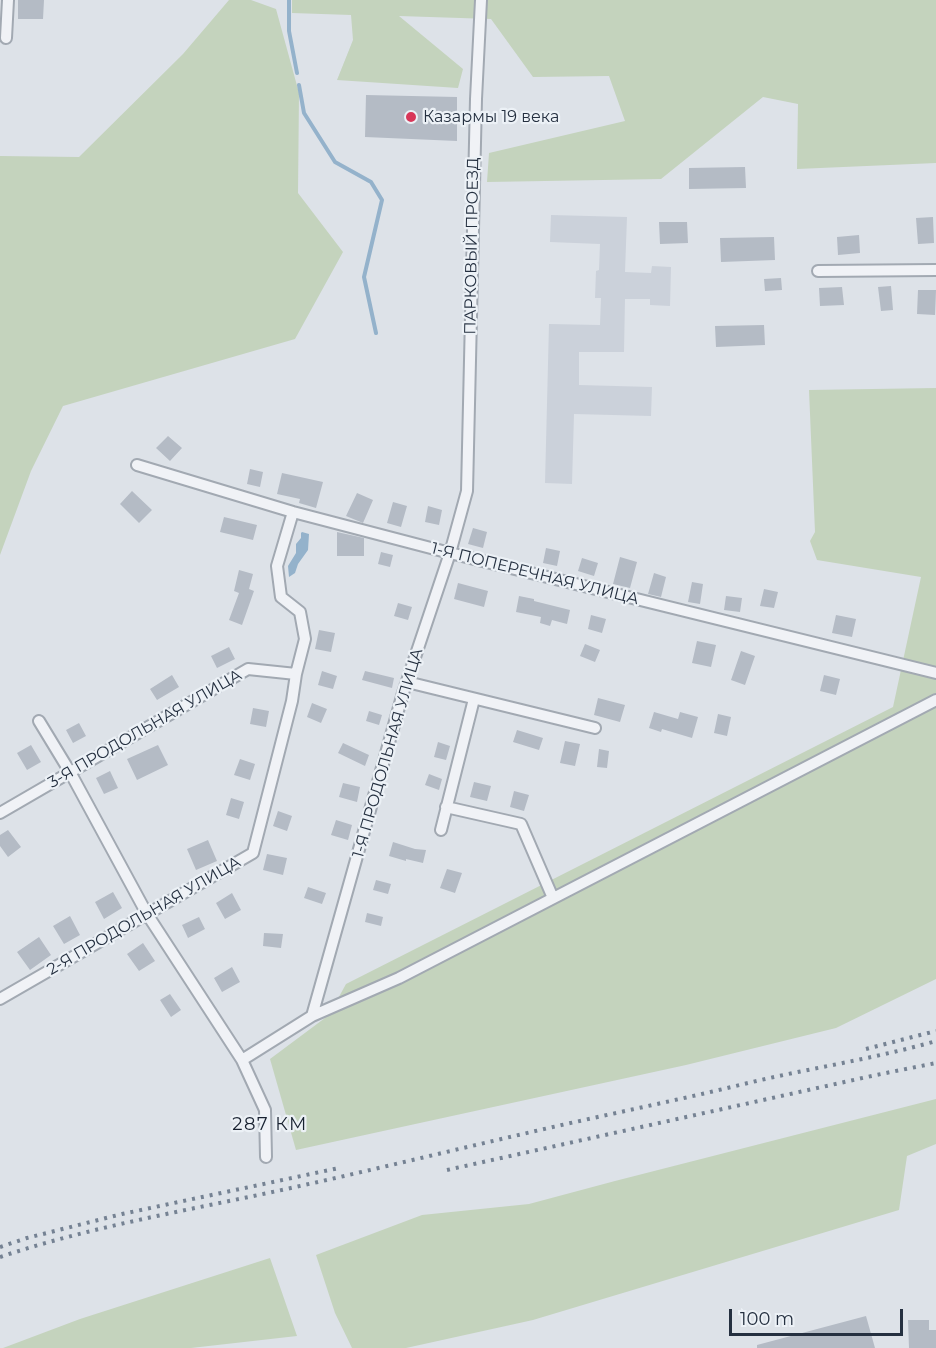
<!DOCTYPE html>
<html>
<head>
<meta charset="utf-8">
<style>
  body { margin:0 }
  #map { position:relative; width:936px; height:1348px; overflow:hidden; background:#dde2e8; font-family:Montserrat,sans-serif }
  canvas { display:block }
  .scale { position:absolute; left:729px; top:1309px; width:174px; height:27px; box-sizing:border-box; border:3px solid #253040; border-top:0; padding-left:8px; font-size:18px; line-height:21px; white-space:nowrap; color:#253040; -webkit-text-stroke:4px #ecf1f6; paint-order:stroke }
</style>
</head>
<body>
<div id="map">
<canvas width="936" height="1348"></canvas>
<div class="scale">100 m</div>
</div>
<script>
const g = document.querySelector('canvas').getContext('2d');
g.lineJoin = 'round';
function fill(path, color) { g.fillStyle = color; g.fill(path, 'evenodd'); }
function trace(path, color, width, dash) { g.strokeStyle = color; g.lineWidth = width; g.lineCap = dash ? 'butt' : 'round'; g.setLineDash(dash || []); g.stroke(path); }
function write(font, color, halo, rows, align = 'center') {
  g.font = font + ' Montserrat,sans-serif'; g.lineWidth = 4.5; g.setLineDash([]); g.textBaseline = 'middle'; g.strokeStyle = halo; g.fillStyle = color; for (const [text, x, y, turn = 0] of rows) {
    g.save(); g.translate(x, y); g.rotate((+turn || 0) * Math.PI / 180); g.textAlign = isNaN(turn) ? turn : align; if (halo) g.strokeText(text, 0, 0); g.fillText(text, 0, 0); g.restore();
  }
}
fill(new Path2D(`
  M551,215L627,217L625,272L651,273L652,266L671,267L670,306L650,305V299H625L624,352H579V385L652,387L651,416L574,414L572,484L545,483L549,324L600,325L601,298H595L596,271L599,270L600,244L550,242Z`), '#cbd1da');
fill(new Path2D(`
  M229,0H251L276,9L299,93L298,193L343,252L295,339L63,406L31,471L0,555V156L79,157L183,54Z
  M292,0H936V163L797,169L798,104L763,97L661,179L487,182L489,153L625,121L609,76L533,77L491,19L399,16L463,69L458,88L337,80L353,40L351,15L292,13Z
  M936,388V979L836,1028L686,1065L296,1150L270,1059L329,1015L346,984L893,707L921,577L817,560L810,541L815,532L809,390Z
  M936,1099V1144L907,1156L899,1210L533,1320L406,1348H352L335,1313L316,1255L422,1215L529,1204L615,1181Z
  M270,1258L297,1336L191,1348H3L80,1319Z`), '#c4d3bd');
fill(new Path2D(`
  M302,532L309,534L308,550L298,564L295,573L289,577L288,566L296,553V544L301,538V533Z`), '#94b2cb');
trace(new Path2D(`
  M289,0V31L297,73
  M299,85L304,113L335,162L371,182L382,200L364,277L376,333`), '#94b2cb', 4);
fill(new Path2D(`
  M18,0H44L43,19H18Z
  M366,95L457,97V141L365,137Z
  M745,167L746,188L689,189V168Z
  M933,217L934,243L918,244L916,218Z
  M659,222H687L688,243L660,244Z
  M859,235L860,253L838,255L837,237Z
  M774,237L775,260L721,262L720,238Z
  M781,278L782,290L765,291L764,279Z
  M891,286L893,310L881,311L878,287Z
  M842,287L844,305L820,306L819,288Z
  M918,290H936L935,315L917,314Z
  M764,325L765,345L716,347L715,326Z
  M168,436L182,448L170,461L156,448Z
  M250,469L263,472L260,487L247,484Z
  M282,473L323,482L316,508L299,503L300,499L277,494Z
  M132,491L152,510L139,523L120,504Z
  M357,493L373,500L363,523L346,516Z
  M393,502L407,506L401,527L387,523Z
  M428,506L442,510L439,525L425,522Z
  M224,517L257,525L253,540L220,532Z
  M473,528L487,532L483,548L468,544Z
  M337,532L364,538V556H337Z
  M546,548L560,551L557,566L543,563Z
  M381,552L393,555L390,567L378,564Z
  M620,557L637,562L630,588L613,584Z
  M582,558L598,563L594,576L578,571Z
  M239,570L253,574L249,589L254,591L242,625L229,620L239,593L234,591Z
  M654,573L666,577L661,597L648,594Z
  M692,582L703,584L700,604L688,602Z
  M458,583L488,591L484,607L454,599Z
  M764,589L778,592L774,608L760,606Z
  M519,596L534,599V601L570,610L567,624L552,620L550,626L540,623L541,617L516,612Z
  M726,596L742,598L740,612L724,610Z
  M398,603L412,607L408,620L394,616Z
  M591,615L606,619L602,633L588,629Z
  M836,615L856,619L852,637L832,633Z
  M319,630L335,633L331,652L315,649Z
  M697,641L716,645L711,667L692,663Z
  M585,644L600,650L595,662L580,656Z
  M229,647L235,659L217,668L211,656Z
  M741,651L755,656L745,685L731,680Z
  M322,671L337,676L333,689L318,685Z
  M365,671L394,678L392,688L362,680Z
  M172,675L179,687L157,700L150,689Z
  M824,675L840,679L836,695L820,691Z
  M598,698L625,705L620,722L594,715Z
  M312,703L327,709L321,723L307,717Z
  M253,708L269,711L266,727L250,724Z
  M369,711L382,715L379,725L366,721Z
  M654,712L678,719L680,712L698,717L692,738L662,729L661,732L649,728Z
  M718,714L731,717L727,736L714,733Z
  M79,723L86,736L73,743L66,730Z
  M517,730L543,738L539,750L513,742Z
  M565,741L580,744L575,766L560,763Z
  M438,742L450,746L446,760L434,757Z
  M343,743L369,755L365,766L338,753Z
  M31,745L41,762L27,770L17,753Z
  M158,745L168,765L137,780L127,759Z
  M599,749L609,751L607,768L597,767Z
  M240,759L255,764L250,780L234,775Z
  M110,771L118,788L104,794L96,778Z
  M429,774L442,779L439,790L425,785Z
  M474,782L491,786L487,801L470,797Z
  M343,783L360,787L357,802L339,797Z
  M514,791L529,795L524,811L510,807Z
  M231,798L244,802L239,819L226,815Z
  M278,811L292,816L287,831L273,826Z
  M336,820L352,825L348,840L331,835Z
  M8,830L21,847L8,857L0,846V835Z
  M208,840L217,861L196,870L187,849Z
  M393,842L415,849L426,850L423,863L406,859V861L389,856Z
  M267,854L287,858L283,875L263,870Z
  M447,869L462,873L455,893L440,888Z
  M376,880L391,884L388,894L373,890Z
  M308,887L326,893L322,904L304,898Z
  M113,892L122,908L104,919L95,902Z
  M232,893L241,910L225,919L216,903Z
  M367,913L383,917L381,926L365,922Z
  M70,916L80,935L64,944L53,926Z
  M199,917L205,929L188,938L182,925Z
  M264,933L283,934L281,948L263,946Z
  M39,937L51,955L30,970L17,952Z
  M143,943L155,961L139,971L127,954Z
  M232,967L240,982L222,992L214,978Z
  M170,994L181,1010L171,1017L160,1000Z
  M866,1316L875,1348H757V1345Z
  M908,1320H929V1330H936V1348H909Z`), '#b4bbc5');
const minor = new Path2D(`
  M6,38L8,0
  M818,271L936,270
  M137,465L293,512L450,553L936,673
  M407,682L595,728
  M39,721L70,772L147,914L242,1060L265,1110L266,1157
  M446,807L521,824L553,898
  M0,813L248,669L296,674
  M441,830L474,699
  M0,999L253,853L292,701L296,674L305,639L300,612L281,597L277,566L293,512
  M312,1016L403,693L450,553L467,491L476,99L481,0
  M242,1060L312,1016L399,978L936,700`);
trace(minor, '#a2a9b2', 14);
trace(minor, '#f0f2f6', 10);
trace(new Path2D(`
  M866,1049L936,1031
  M447,1170L876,1075L936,1063
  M0,1247L27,1238L122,1214L339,1168
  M0,1257C90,1227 184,1211 277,1191C365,1172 453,1150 540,1130C609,1114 679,1100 748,1083C810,1068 874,1059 936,1041`), '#758293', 4, [3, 6]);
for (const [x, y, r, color] of [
  [411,117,6,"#d83759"]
]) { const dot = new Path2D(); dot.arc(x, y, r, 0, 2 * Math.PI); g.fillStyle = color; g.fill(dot); trace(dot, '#ecf1f6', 2); }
write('16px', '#253040', '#ecf1f6', [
  ["Казармы 19 века",423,117]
], 'left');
write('16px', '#253040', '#ecf1f6', [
  ["ПАРКОВЫЙ ПРОЕЗД",472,246,-89],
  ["1-Я ПОПЕРЕЧНАЯ УЛИЦА",535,574,14],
  ["3-Я ПРОДОЛЬНАЯ УЛИЦА",145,729,-30],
  ["1-Я ПРОДОЛЬНАЯ УЛИЦА",388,753,-74],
  ["2-Я ПРОДОЛЬНАЯ УЛИЦА",144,916,-30]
]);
g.letterSpacing = '1.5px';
write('18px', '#182130', '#ecf1f6', [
  ["287 КМ",270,1125]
]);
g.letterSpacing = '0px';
</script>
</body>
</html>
